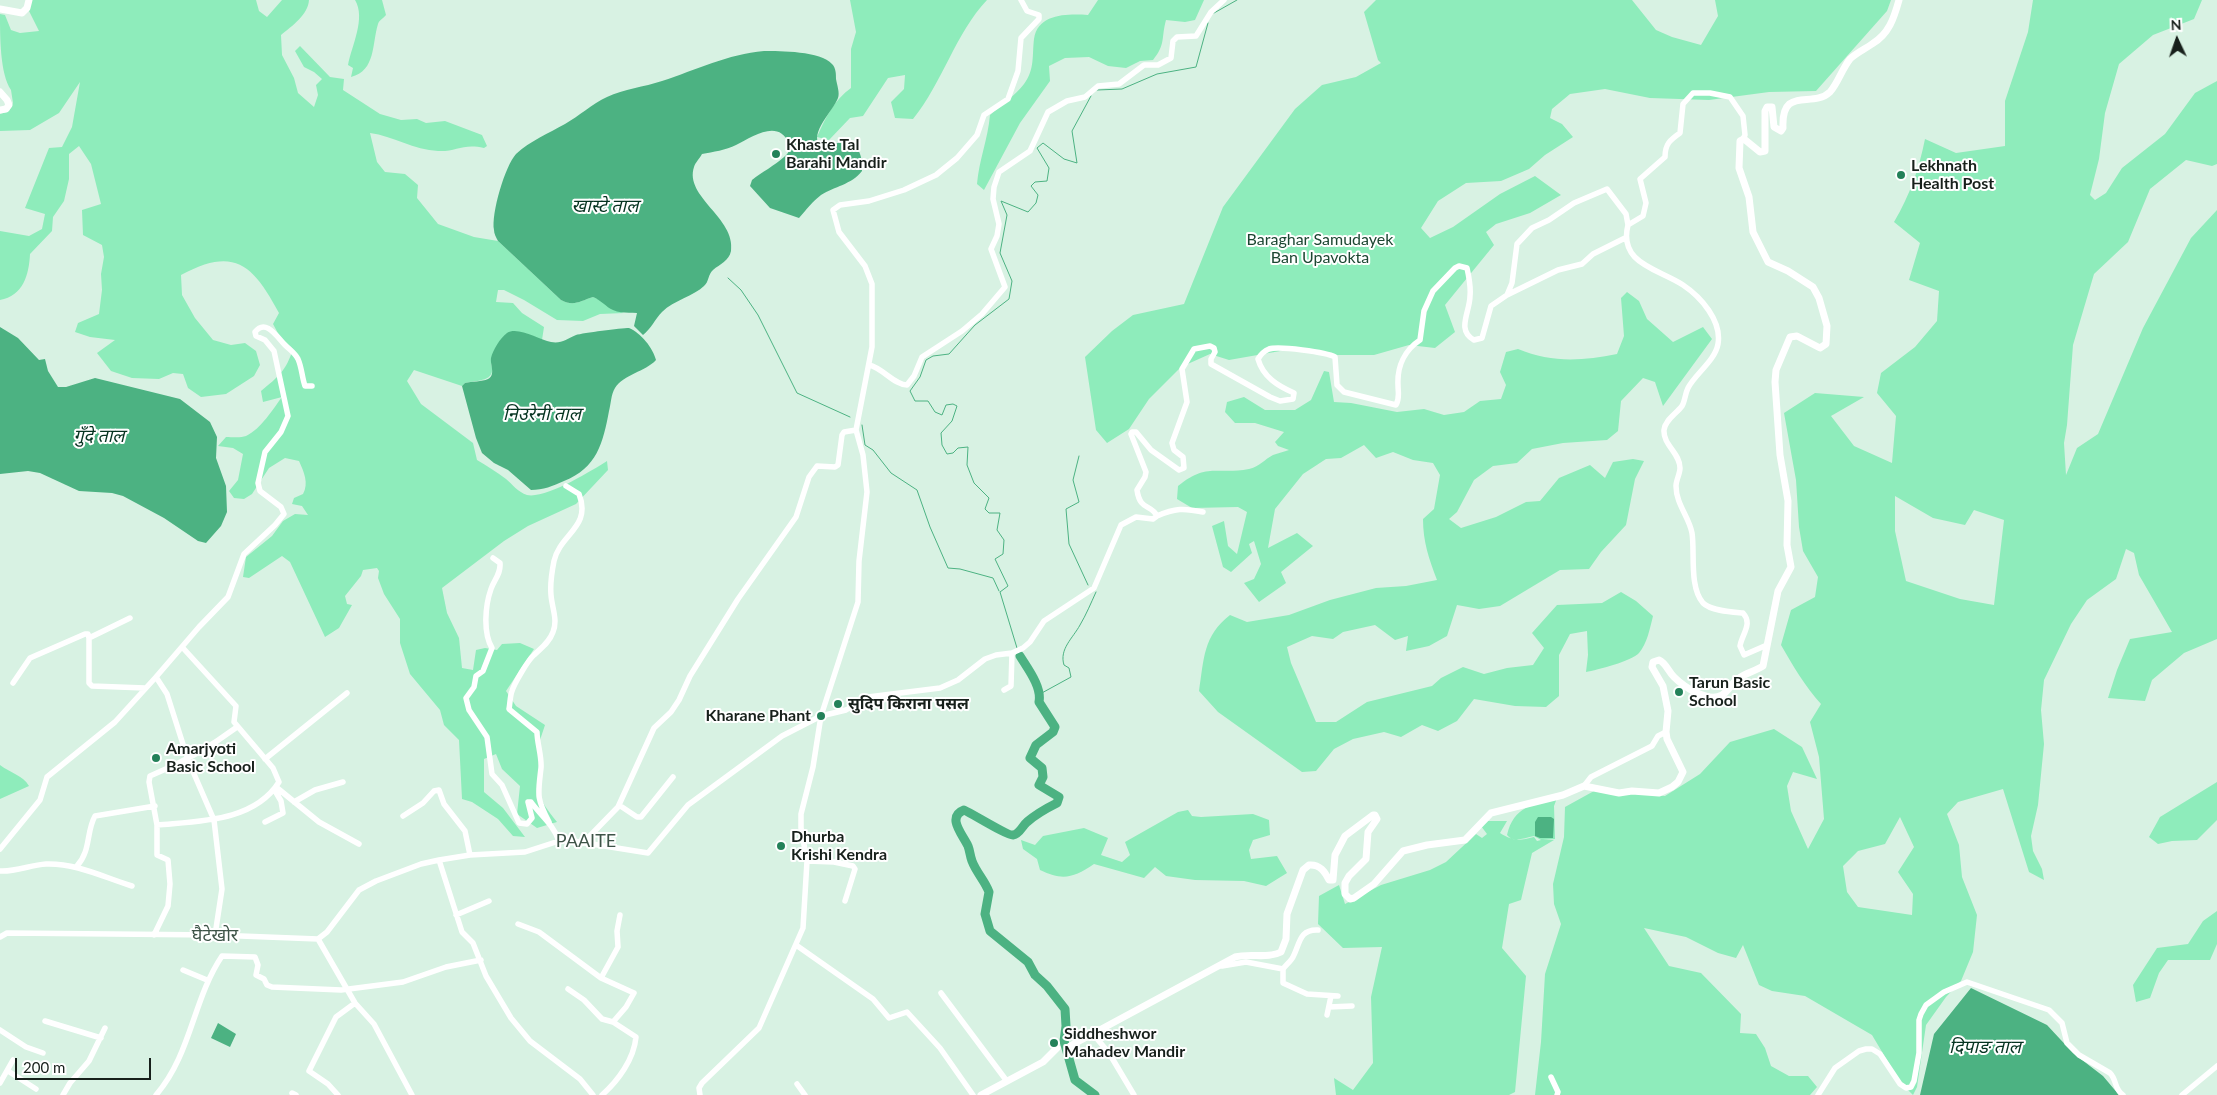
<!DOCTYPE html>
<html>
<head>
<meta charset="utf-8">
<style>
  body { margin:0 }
  #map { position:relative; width:2217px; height:1095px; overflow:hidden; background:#d8f2e3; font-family:Lato,sans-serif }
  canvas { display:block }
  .north { position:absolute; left:2152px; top:15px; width:50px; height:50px; -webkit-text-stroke:4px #fff; paint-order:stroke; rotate:357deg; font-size:14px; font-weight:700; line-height:20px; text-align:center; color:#17201b }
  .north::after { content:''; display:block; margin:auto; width:18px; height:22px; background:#17201b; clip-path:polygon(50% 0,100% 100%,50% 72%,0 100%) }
  .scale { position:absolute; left:15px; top:1058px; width:136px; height:22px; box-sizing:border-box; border:2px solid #17201b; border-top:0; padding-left:6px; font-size:15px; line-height:18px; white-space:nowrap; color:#17201b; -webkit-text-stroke:4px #fff; paint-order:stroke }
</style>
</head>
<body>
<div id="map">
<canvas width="2217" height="1095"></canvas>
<div class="north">N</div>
<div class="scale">200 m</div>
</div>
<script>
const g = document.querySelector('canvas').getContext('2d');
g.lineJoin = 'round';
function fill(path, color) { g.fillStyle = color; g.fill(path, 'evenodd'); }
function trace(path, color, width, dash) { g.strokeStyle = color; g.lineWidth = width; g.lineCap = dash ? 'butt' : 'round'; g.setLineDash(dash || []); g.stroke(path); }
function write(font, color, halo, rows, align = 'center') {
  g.font = font + ' Lato,"Noto Sans Devanagari",sans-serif'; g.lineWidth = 4; g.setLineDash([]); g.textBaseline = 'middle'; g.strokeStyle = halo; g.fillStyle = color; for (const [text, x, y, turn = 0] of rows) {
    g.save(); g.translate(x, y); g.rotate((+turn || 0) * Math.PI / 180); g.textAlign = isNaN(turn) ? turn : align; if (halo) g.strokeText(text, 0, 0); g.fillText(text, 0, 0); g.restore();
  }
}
fill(new Path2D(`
  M31,0H256L259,11L267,17L282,0H309C308,15 292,26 281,35L282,55L294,78L298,93L314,107L318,95L316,85L322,79L314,72L304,67L295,51L300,46L330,77L344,79L343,90L380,114L401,120L417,119L426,123L445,121L482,135L487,146L484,148C463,143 456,152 438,151C414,150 393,136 370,133L377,162L385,172L405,174L418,185L417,198L438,224L474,237L498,241L561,300C574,307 580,301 593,297C605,301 612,310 624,313L600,314L583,321L557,320L524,300L504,290H498L496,302L513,303L522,313L544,327L542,340C504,327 505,328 491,364C497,382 477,380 465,383L462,386L414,370L407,381L421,404L473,443L477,460C487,466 497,472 506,479C513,485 518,492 527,495C546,499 591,471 607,461L608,470L576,504L528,526L504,541L442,588L447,613L459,638L462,668L473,670L476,650L485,648L497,650L502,644L520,643L534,649L506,691L516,706L545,725L537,749L543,761C536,793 537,797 557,822L537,828L517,814L520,786L502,769L496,754L484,759V792L503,808L525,837L513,836L498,819L472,802L462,799L459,740L444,725L440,710L410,674L400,643V619L384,594L378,578L379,571L377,568L363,570L361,576L345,596L347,604L352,605L339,628L325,637L290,562L282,556L249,578L243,577L246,557L272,536L283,521L295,514L308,515L302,506L292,504L294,498L303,494C309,483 304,472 299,461L285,458L269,468L252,494L244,499L234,498L229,491L238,480L243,454L233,448L218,446L226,437C232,437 241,438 246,436C261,429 273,409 282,397L263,402L261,391C278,377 286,371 293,349L280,337L273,324L279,313C253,265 235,246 181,275L182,295L195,318L213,340L231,345L245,343L256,351L260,365L254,376L226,394L201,397L188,388L183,374L173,373L159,379L132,378L111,371L97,353L115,340L90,337L75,332L78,323L99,314L102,290L101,274L104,257L102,245L83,235L82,210L101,204L91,164L79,146L69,154V179L64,201L53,217L52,231L30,254C29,275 23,296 0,300V231L29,236L42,229L45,214L25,208L49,148L62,147L72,127L80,82L59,113L30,130L0,131V114L9,111L13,103L11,90C0,74 0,37 0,14L5,15L11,30L20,33L39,31L29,11Z
  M355,0H382L386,15C383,19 379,20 378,24C372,43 376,71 351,77L353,68L348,65C352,45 366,18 355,0Z
  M850,0H987C955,34 943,82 913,119L895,118L891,102L904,89L905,75L888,78L863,116L850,118L829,140L817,137C825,118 835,99 851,88V49L856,32Z
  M1098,0H1204L1195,20L1185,22L1166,20C1161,38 1166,44 1153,60L1140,61L1126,68L1108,66L1089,57L1065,58L1049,66L1050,81L1020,123L984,190L977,184C979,160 988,139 990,115C1001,105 1016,95 1024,84C1035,69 1032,55 1034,39C1038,13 1068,14 1088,15Z
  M1376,0H1632L1656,30L1672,37L1701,45L1718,16L1715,0H1891L1887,11L1816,91L1769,92L1709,100L1650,98L1605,89L1570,94L1552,109L1550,118L1562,124L1573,137L1545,155L1529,169L1501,181L1466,183L1438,201L1421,228L1430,238L1453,227L1500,194L1535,176L1561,195L1530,213L1496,224L1486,232L1494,245L1445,305L1455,332L1435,348L1409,345L1374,355H1333L1286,350L1229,360L1210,354L1181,367L1149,399L1129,429L1107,443L1096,430L1085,357L1112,331L1133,315L1184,304L1223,207L1295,109L1322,85L1356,77L1381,63L1378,60L1364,12Z
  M2033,0H2202L2194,19L2153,35L2119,64L2105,113L2099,159L2090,195L2095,200L2106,193L2122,168L2165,134L2195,93L2217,81V164L2212,166L2186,160L2150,189L2128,242L2094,274L2073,345L2067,425L2064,443L2066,475L2077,448L2098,434L2143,328L2191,238L2217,210V639L2184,653L2152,680L2145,701L2108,698L2117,670L2130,639L2172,632L2139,575L2134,553L2126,549L2116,579L2087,600L2071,624L2044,680L2041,710L2044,744L2038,805L2031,836L2033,851L2042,869L2044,880L2029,872L2003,789L1958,802L1947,814L1959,845L1962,877L1977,915L1973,952L1961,981L1946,997L1926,1025L1917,1087L1913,1095L1900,1082L1872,1035L1805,996L1772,991L1759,985L1743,945L1736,958L1718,953L1686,937L1644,928L1669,966L1701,973L1741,1014L1740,1033L1756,1034L1765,1048L1771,1066L1789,1076H1808L1817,1087L1810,1095H1535L1541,1042L1545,974L1561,924L1554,904L1553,884L1564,837L1565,807L1594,791L1665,796L1700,774L1730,742L1774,729L1802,747L1817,779L1793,772L1787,786L1791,811L1808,849L1824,819L1819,757L1810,722L1821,704C1805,686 1793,666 1781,645L1791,610L1815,597L1818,577L1803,551L1799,527L1796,480L1784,413L1815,393L1864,397L1831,416L1854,446L1892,463L1896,416L1877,393L1881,373L1915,347L1937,321L1939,291L1909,280L1920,243L1894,222C1910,195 1919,169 1925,139L1956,153L2005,146V101L2028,32ZM1895,496L1933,518L1965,525L1974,510L2004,520L1994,605L1960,599L1906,581L1895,531ZM1900,817L1914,847L1898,872L1913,894L1912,915L1858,907L1847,892L1843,866L1858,851L1885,844Z
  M1627,292L1639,301L1647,319L1673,342L1703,327L1712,339L1663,406L1655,382L1643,378L1621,401L1618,431L1607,440L1563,443L1532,449L1517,463L1493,466L1474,480L1457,512L1449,519L1461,528L1496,517L1526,502L1540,501L1559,478L1590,465L1605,478L1613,462L1633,459L1644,461L1635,479L1626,525L1601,552L1589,569L1560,570L1500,606L1479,609L1457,605L1447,636L1429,646L1406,651L1408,636L1395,640L1375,625L1343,632L1333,639L1312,636L1287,647L1291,663L1316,722H1336L1367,702L1432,686L1441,678L1463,667L1484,674L1507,668L1533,665L1544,648L1532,633L1557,605L1602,603L1621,592L1636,601L1653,616C1650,628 1647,644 1639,653C1632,661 1597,670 1586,672L1588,655L1587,631L1570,634L1559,655V696L1546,707L1515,706L1474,699L1457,721L1438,731L1422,725L1401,737L1384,732L1353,739L1334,749L1316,771L1302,772L1218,712L1199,691C1204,659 1203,636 1230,615L1247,622L1289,615L1330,600L1376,588L1406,586L1437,580C1429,559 1423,542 1423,519L1434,509L1440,475L1433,463L1413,460L1393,452L1376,458L1364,445L1341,458L1326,459L1303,474L1275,509L1268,548L1297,533L1313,546L1281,572L1286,583L1259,602L1244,583L1254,579L1261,564L1254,541L1249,544L1252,553L1231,572L1223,567L1212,526L1224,521L1228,546L1237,554L1247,512L1238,507L1192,508L1177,499L1178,486C1207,462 1217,475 1249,469C1259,467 1265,459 1273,455C1278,453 1284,452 1289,450L1278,446L1275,442L1284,432L1255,423H1235L1225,412L1227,402L1244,397L1265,410H1295L1311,400L1324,371L1329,372L1334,402L1351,403L1397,412L1424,409L1444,415L1464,412L1480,401L1501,399L1506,385L1500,372L1506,352L1518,349C1551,363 1582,361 1617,354L1624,336L1621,298Z
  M0,765C10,773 23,775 29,786L0,799Z
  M2217,782V820L2197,840L2172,841L2158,844L2149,837L2160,817Z
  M1557,798L1554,806L1555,839L1543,840H1554L1532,853L1521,900L1509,904L1502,948L1526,976L1515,1092L1509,1095H1336L1334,1078L1353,1090L1373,1063L1371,997L1382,947L1343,948L1318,924L1319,896L1339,885L1345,904L1381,885L1430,870L1446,862L1476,834L1482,838L1487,834L1481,826L1486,821H1507L1500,833C1513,841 1519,841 1534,837L1537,841L1541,840L1534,836C1524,838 1513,843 1507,835C1514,806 1532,805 1557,798Z
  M1188,810L1192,816L1201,817L1253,814L1269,820L1270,835L1253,840L1249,850L1251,859L1277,856L1287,873L1266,886L1244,881L1195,880L1166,876L1155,867L1144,878L1094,864C1073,878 1063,881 1040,870L1037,859L1023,849L1021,840L1035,845L1043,836L1084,828L1108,838L1101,855L1122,862L1130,855L1125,842L1178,812Z
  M2217,911V944L2210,960H2168L2159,973L2150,998L2136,1002L2133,985L2157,948L2188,944L2203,921Z`), '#8eecbb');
fill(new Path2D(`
  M764,51C780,51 821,51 832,64C836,68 836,74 836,79C837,85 840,93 838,98C833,111 809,133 820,146C829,146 838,142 845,142C860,142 863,160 862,171C851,185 835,186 821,195C813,201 806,210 799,218L770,208L750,186L752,180C762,172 774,166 784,157C788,154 791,149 789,144C779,118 752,137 736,145C726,150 713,152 702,154C700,158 695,163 694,167C684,197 736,218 731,251C729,261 720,264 713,270C708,274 709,282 704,286C694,296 674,300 662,312C655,319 651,329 643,335L634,326L637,313C629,312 621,314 613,310C606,307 601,300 593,297C580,301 574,307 561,300L498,241C496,237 494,234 494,230C491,214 505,166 516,154C530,141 549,133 565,124C579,116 592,104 607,97C624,89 644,87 662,81C696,70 728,54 764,51Z
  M0,327L18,338L39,360L45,359L48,371L58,387H66L95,378L180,399L210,422L217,437L216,458L226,486L227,512L221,526L206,543L198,541L164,518L123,496L112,493L79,491L40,473L28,471L0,474Z
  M629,328C641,333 653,348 656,360C645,372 624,374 615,388C611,394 611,404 609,411C603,443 597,468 564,481C553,486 543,490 531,490L508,470L494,463L482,453L476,438L462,386L465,383C472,381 482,382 488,379C496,375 490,365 491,358C493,350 500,338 507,333C518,326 539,340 551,342C561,344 567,339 576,335C583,333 621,328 629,328Z
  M1538,817H1551L1554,819L1553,838H1540L1535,836V822Z
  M1971,988L2047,1025L2073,1053L2103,1076L2119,1095H1920L1934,1034Z
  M218,1023L236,1034L230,1047L211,1038Z`), '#4cb282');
trace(new Path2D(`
  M1214,13L1237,0
  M1097,90L1122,89L1157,74L1196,67L1208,23
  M728,278L741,290L758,315L797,393L850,417
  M862,425L865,445L873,450L891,473L917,490L930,527L948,568L960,569L993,578L999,591
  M1079,456L1073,480L1079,502L1066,509L1069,544L1088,585
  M1017,648L1000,592L1008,586L995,559L1003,554L1004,540L997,530L1000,513H989L985,509L989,498L974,483L967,465L968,447L958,448L953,453L947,454L942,445L941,433L952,421L957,406L953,404L946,405L942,415L935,412L928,401H915L910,391L920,377L926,360L933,356L949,354L975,325L1009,299L1012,281L1000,253L1007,215L1001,201L1028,212L1036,203L1038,195L1031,186L1035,182L1047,181L1049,168L1037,148L1043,143L1064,159L1077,163L1072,131L1091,96
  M1040,694L1071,677L1069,668L1064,665C1059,649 1073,638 1080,625C1086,615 1091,603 1096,592`), '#4cb282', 1);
trace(new Path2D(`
  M1020,656C1028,669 1042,687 1039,702L1055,727L1053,732L1036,745L1030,758L1042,768L1043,777L1039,785L1059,797L1057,803C1047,808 1035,815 1027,822C1022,826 1020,834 1013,835C1008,836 973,814 964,810C946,817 963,835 968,846C970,851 970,856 972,861C976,872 985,881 989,892L985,914L990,931L1028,962L1035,975L1047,986L1065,1009L1066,1026L1064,1041L1075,1080L1095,1095`), '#4cb282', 9);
trace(new Path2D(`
  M1743,139L1745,135L1743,116L1730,97L1710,93H1693L1683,104L1680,133C1670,140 1665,144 1665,157L1640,179L1646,203L1643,216L1628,225C1618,264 1659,269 1683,285C1701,297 1722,321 1718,344C1715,361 1695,374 1688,388C1685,394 1685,401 1682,406C1676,414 1665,420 1664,430C1663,445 1680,453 1680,468C1680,474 1676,480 1676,486C1676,504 1689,517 1692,533C1695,552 1689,587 1703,603C1711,611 1732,612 1743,613C1753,624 1742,634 1740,646L1744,655L1767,645
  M1625,238L1593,254L1582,264L1558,270L1507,295L1512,283L1517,244L1532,228L1549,220L1574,203L1607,189L1626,214L1628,225
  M869,365C883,368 894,385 907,385L914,376L922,357L962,331L982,314L1005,287L991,249L997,236L999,224L993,199L994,187L999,172L1030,151L1048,112L1067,101L1085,97L1098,86L1119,84L1144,65H1158L1171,58L1173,41L1177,37L1196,36L1211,12L1224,0
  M1157,516C1175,508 1184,508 1203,512
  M493,558L500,563C501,574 494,580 491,589C485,606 483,633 492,648L483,671L476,676L474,687L466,698L469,710L487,737L492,774L502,785L519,823L527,824L532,818L528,802H531C541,816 553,824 559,841
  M89,638L130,618
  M13,683L30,658L85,634H88L89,638V683L92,686L145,688
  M1004,690L1011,686L1012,653
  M265,759L347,693
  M1584,786L1591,777L1652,746L1658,736L1666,732
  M276,787L319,822L359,844
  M294,802L315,790L343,782
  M619,805L637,817H641L673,777
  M403,816L423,803L434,791L439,790L444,804L465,831L470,855
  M265,822L283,813L281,801L274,789
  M549,822C536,797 538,795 541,768C542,757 537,743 537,732L509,709C510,704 510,696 512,691C514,684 528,660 534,655C541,648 549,643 553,632C558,620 552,608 551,595C550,584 552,571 554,561C560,534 592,527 579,494L566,486
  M157,825L149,782L150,776C182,763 209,748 237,727
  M583,843L618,807L654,728L671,712L679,700L690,676L738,599L796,517L809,477L817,466L835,467L838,465L842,435L844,432L856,430
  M0,849L40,800L47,777L115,722L156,677
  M439,860L462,932L473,943L486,976L511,1018L530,1041L580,1079L593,1095
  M807,861L834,862L853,866L855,869L845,901
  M77,866C91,851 86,832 95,816L155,806
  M0,871C16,872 30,865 46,864C76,863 103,877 132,886
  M456,915L489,901
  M518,924L539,932L601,978
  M154,935L168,906L170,884L168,860L157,855V825C198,821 254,822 279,782L273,768L234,722L236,706L183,648
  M215,935L222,889L214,820L188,760L167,694L156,677L199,627L228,597L244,554L275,525L284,514L281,507L260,491L258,483L265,452L281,432L288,416L274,351L265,340L256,336L255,332C266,318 277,337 285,345C290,350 295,353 298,359C302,368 302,378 305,386H312
  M0,937L7,933L215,935L318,939L327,932L359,890L376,881L421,864L439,860L470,855L525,852L559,841L567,840L648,853L688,805L782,736L821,716L846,710L868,697L940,688L958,680L985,659L996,655L1012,653L1023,648L1030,642L1044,621L1094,588L1121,525L1136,517L1153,519L1157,516C1151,504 1140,511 1137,490L1145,477L1146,472L1131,434L1132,432H1136L1151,450L1179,470L1184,468L1183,457L1174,450L1172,443L1187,402L1182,369L1194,349L1210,346L1214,348L1215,352L1211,359V364L1270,397L1280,401L1293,399L1294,393C1278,386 1263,377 1258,359C1261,354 1264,351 1269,349C1279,346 1326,352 1335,357L1337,385L1344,392L1396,405C1400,398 1398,393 1398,385C1397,366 1405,350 1420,340L1424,311L1433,291L1455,268L1459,266L1467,268C1469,277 1471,287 1470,296C1470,312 1456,330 1474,340L1482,338L1491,306L1507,295
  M318,939L355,1003L374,1024L412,1095
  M796,945L873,999L889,1018L907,1012L940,1048L973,1095
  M1222,966L1246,962L1283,969V983L1307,994L1338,996
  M1283,969C1286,965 1291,961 1293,957C1300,944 1299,929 1318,930
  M183,970L207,980
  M568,989L584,1000L602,1019L613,1022
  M941,993L1006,1080
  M1329,1007L1352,1006
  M1327,1015L1331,996
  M45,1021L101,1038
  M0,1030L26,1047L43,1053
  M1093,1034L1109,1053L1134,1095
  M8,1071L36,1089
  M1551,1077L1558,1092L1557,1095
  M0,1083L13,1060
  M797,1084L805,1095
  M292,1093L296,1095
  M63,1095L70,1083L89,1061L105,1028
  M156,1095C191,1055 193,999 222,956L255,957L258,965L256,975L264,979L267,985L272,987L341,990L403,982L446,967L481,960
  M338,1095L328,1084L309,1071L336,1017L355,1003
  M602,1095C618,1081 634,1059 636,1037L613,1022L626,1007L634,993L601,978L618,947L617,931L620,915
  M700,1095L699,1088L702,1083L759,1028L803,928L807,861L801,828V814L813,767L821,716L858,602L859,561L867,492L863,455L856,430L872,347V284L865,266L839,232L833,210L840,205L869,201L904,190L936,175L957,158L977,135L984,115L1008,99L1018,71L1021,38L1039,19V15L1027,11L1021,0
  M1818,1095L1835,1068L1859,1051L1866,1049H1872L1880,1054L1900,1084L1906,1088L1911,1087L1914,1081L1919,1053V1020L1921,1014L1926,1005L1944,992L1967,982L2049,1010L2062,1023L2067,1043L2079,1055L2110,1073C2117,1080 2114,1089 2123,1095
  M2182,1095L2217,1066`), '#fff', 5.5);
trace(new Path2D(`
  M0,9L22,13L27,8L29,0
  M0,92L7,100L9,105L6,109L0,110
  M1070,1046L1235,957C1250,953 1268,959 1281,952L1286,939L1287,914L1303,870L1309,865C1320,864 1325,872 1329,880H1333L1335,855L1345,836L1373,815H1375L1377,819L1368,832L1366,859L1349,876L1345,883V894L1350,899L1354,898L1374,884L1403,851L1427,845L1465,840L1491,813L1563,795L1584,786L1619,793L1632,791L1659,793L1672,787L1678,782L1683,772L1667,739L1666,732L1668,711L1663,686L1652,667L1653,662L1659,660C1666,663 1668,671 1674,677C1684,687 1708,703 1722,695C1729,691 1732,682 1739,678C1746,673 1755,671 1763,666L1778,591L1791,567L1787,545L1788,501L1780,455L1775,382L1776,370L1790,337L1797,336L1820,348L1826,344L1827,326L1819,298L1813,287L1788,271L1768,262L1753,232L1749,197L1739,168L1740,141L1744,139L1760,152L1765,151V111L1767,107H1772L1774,127L1781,131L1783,128C1781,85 1812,109 1830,92C1838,83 1842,69 1850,59C1856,53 1865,49 1872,44C1889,34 1894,18 1899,0
  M981,1095L1043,1062L1057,1048`), '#fff', 7);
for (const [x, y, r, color] of [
  [776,154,5,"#238159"],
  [1901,175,5,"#238159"],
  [1679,692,5,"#238159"],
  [838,704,5,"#238159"],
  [821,716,5,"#238159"],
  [156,758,5,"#238159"],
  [781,846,5,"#238159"],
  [1054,1043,5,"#238159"]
]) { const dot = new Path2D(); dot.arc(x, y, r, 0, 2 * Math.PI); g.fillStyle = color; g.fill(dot); trace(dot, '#fff', 2); }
write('bold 16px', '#17201b', '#fff', [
  ["Khaste Tal",786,145],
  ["Barahi Mandir",786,163],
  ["Lekhnath",1911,166],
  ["Health Post",1911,184],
  ["Tarun Basic",1689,683],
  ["School",1689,701],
  ["सुदिप किराना पसल",848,704],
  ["Kharane Phant",811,716,"right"],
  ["Amarjyoti",166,749],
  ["Basic School",166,767],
  ["Dhurba",791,837],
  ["Krishi Kendra",791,855],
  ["Siddheshwor",1064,1034],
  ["Mahadev Mandir",1064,1052]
], 'left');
write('16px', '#1c4732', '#fff', [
  ["Baraghar Samudayek",1320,240],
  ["Ban Upavokta",1320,258]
]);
write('italic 18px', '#053320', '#fff', [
  ["खास्टे ताल",605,206],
  ["निउरेनी ताल",542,414],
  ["गुँदे ताल",99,436],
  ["दिपाङ ताल",1985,1047]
]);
write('18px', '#3e5448', '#fff', [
  ["PAAITE",586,841],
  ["घैटेखोर",215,935]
]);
</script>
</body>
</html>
